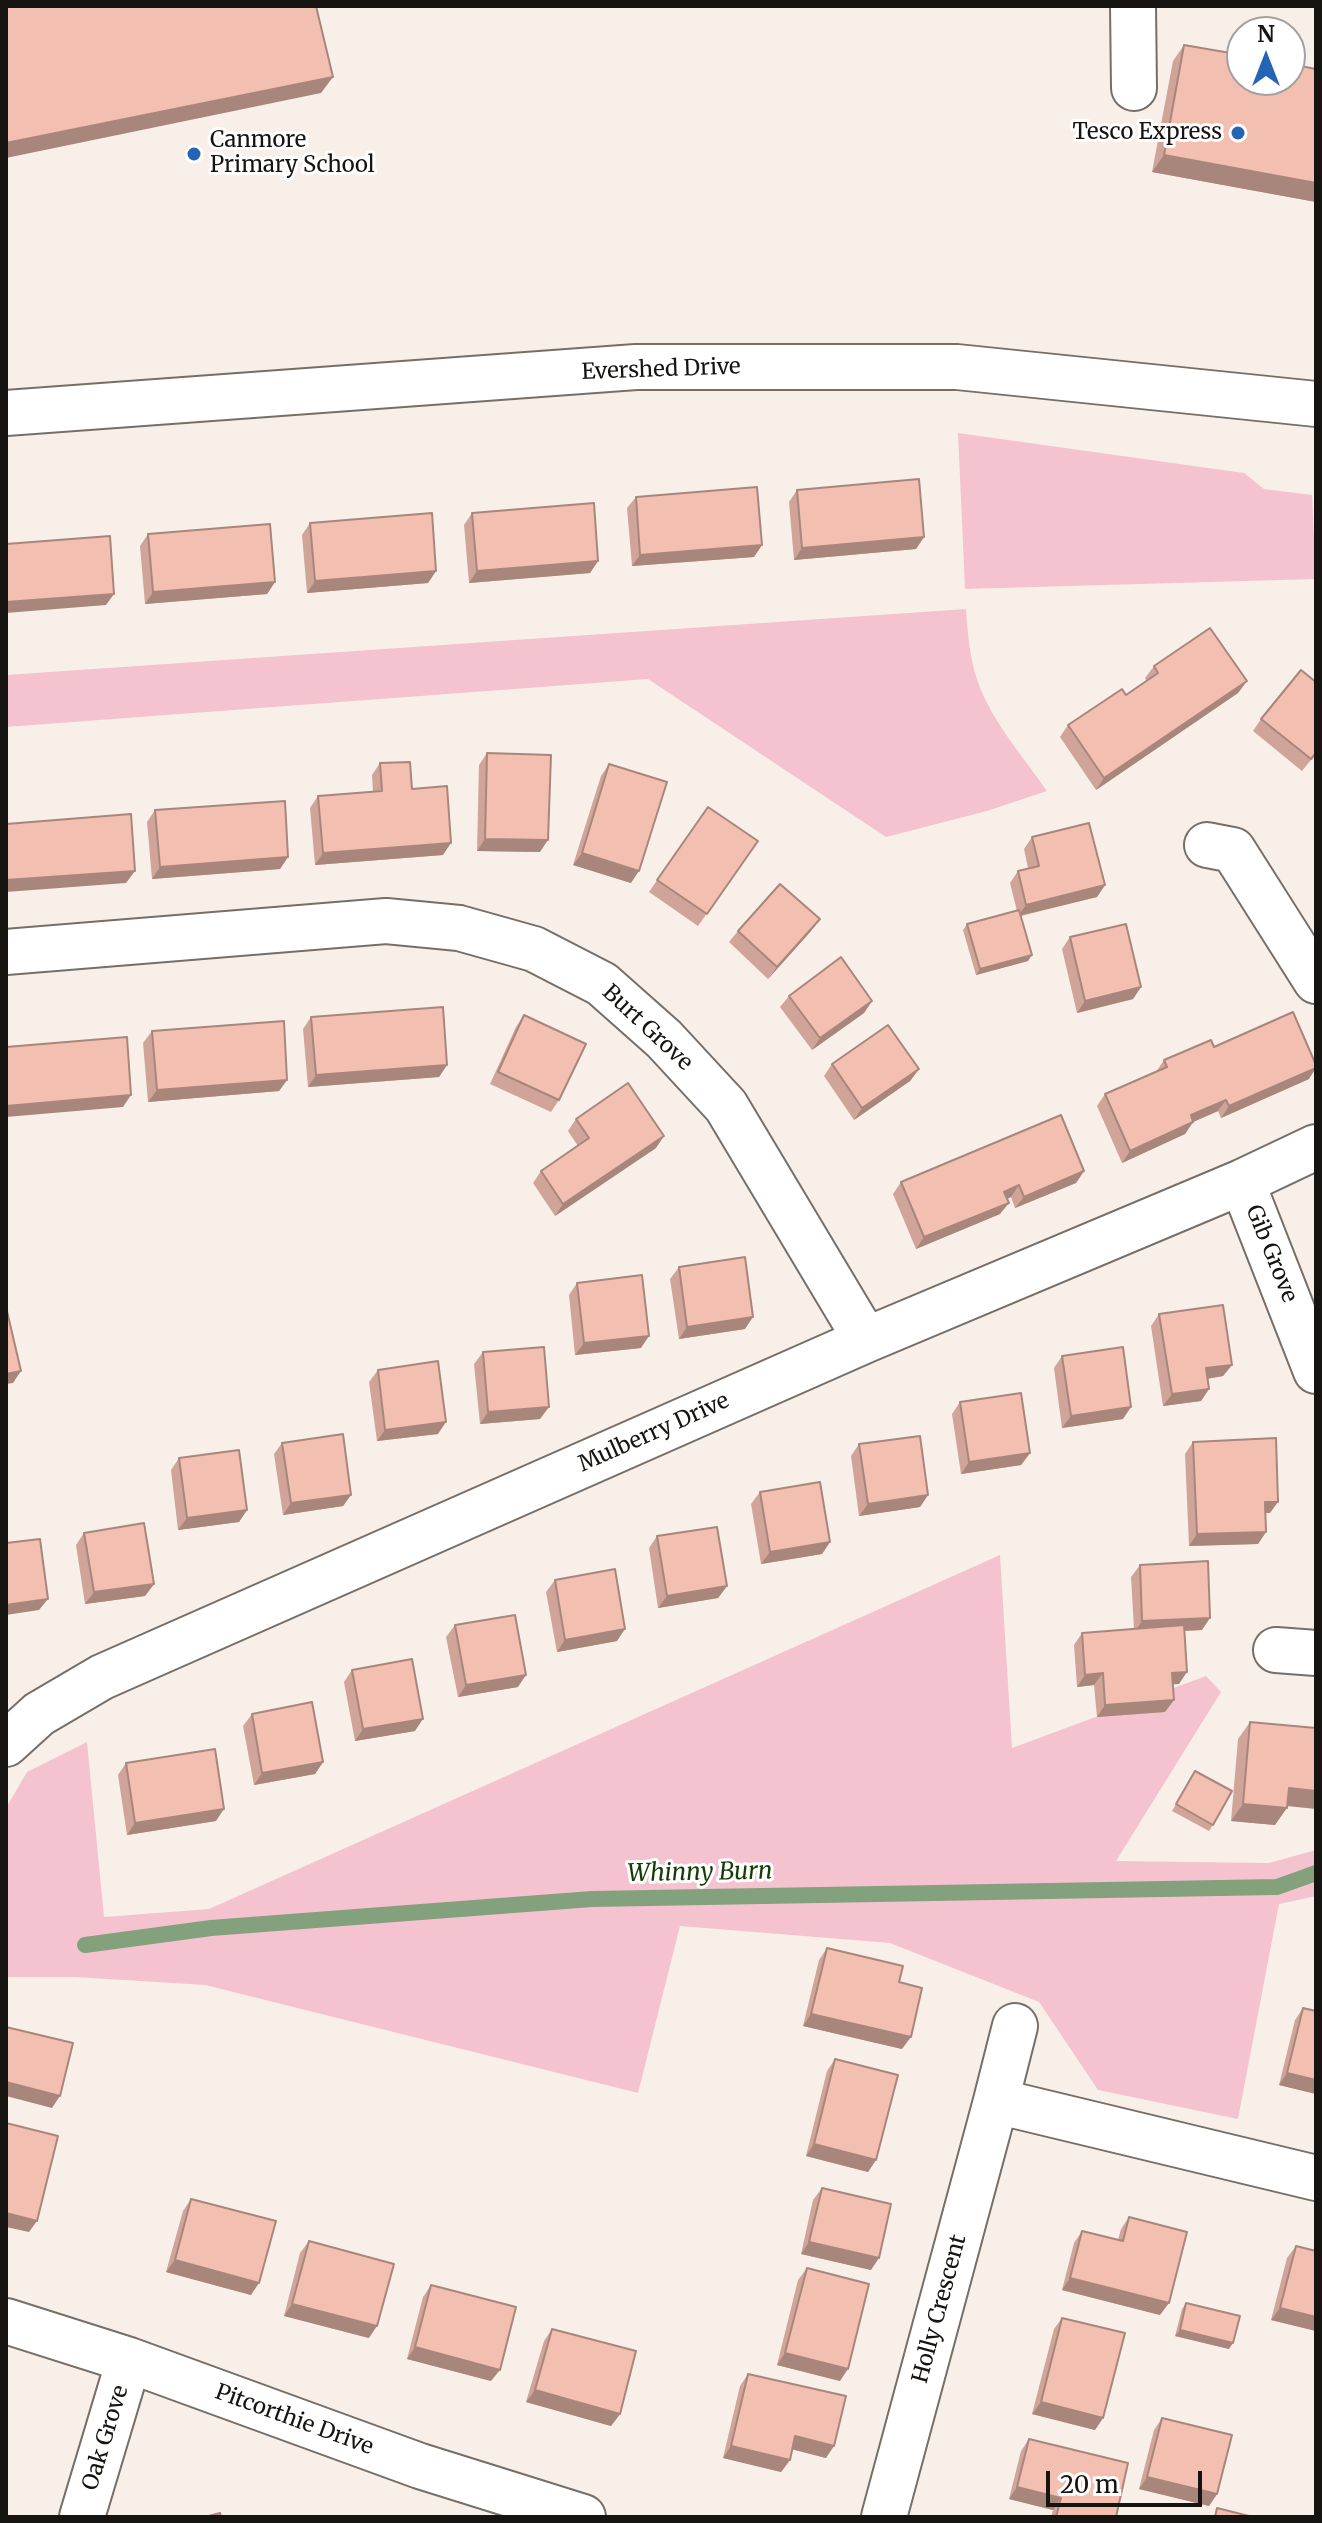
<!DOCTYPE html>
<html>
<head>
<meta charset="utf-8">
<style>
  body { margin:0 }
  #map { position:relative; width:1322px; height:2523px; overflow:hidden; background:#f8f0e8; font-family:Merriweather,serif }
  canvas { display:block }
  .frame { position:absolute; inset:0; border:8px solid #161411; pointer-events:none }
  .north { position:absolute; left:1226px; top:16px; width:80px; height:80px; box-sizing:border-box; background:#fff; border:2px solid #a2a1a0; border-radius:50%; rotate:0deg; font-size:22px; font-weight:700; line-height:32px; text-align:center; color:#161411 }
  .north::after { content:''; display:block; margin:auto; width:28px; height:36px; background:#2464b5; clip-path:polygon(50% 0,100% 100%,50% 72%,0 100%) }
  .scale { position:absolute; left:1046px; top:2471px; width:156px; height:36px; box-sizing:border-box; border:4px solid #161411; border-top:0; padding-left:10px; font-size:24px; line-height:28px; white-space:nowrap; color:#161411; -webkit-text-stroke:6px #fff; paint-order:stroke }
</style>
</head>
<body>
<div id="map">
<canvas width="1322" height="2523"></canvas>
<div class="frame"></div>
<div class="north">N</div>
<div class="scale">20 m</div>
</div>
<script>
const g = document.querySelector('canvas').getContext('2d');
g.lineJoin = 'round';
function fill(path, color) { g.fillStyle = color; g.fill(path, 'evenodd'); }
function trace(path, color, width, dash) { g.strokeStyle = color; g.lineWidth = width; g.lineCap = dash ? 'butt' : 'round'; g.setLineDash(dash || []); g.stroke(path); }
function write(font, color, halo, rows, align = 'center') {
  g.font = font + ' Merriweather,serif'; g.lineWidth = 6; g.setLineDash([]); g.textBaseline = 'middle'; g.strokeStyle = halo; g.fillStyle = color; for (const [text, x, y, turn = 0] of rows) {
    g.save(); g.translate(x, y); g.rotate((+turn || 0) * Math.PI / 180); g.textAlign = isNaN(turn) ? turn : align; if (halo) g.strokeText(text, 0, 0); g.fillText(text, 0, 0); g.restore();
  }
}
fill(new Path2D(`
  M958,433L1244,473L1264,489L1312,495L1316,579L965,589Z
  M966,609C968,637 970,664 981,690C996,726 1025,759 1047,791L987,811L886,837L648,679L6,727V675Z
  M1000,1555L1012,1748L1206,1676L1221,1692L1116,1861L1269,1863L1316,1850V1896L1279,1904L1238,2119L1098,2090L1039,2002L890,1943L680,1926L638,2093L205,1985L74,1977H6V1808L27,1772L87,1742L104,1917L209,1909Z`), '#f5c3d0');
trace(new Path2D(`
  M85,1945L211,1928L592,1899L1277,1887L1316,1873`), '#84a17d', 16);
const minor = new Path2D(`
  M1133,6L1134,88
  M6,413L636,367H957L1316,404
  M1207,845L1233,850L1316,981
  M6,952L386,921L459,928L534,949L602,984L664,1039L726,1106L866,1340
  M1242,1182L1316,1371
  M1276,1650L1316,1653
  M6,1744L39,1714L102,1677L866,1340L1242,1182L1316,1147
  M996,2101L1015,2026
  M6,2321L129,2360L420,2466L583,2517
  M82,2517L129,2360
  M884,2517L996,2101L1316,2178`);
trace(minor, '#766f68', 48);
trace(minor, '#fff', 44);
fill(new Path2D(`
  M1184,45L1316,69V202L1152,172L1173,61Z
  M797,490L924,537L916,549L794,560L789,502Z
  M636,497L762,545L754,557L632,566L627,508Z
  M472,513L598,561L590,573L469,583L464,525Z
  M310,523L436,571L428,583L307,593L302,535Z
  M148,534L275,582L267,594L145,604L140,546Z
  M1154,666L1247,681L1238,693L1096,790L1060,737L1068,725L1126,695L1147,681L1145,678Z
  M1316,682V756L1315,755L1302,771L1253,731L1261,719Z
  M487,753L540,852L477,851L479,765Z
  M380,763L443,855L315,865L310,808L318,796L373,792L372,775Z
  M609,764L631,883L573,865L601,776Z
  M708,807L758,841L698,926L649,892Z
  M155,810L288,857L280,869L152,879L147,822Z
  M1032,837L1105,885L1097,897L1021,916L1028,961L976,975L963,930L967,924L1017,911L1010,883L1018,871L1028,868L1024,849Z
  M738,931H811L768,979L729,942Z
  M1070,937L1141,987L1133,999L1077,1013L1062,949Z
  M789,996L872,1001L864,1013L812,1050L780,1007Z
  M524,1015L559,1100L551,1112L490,1084L516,1027Z
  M311,1017L447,1065L439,1077L308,1087L303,1029Z
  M152,1031L287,1080L279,1091L148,1102L143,1043Z
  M1214,1047L1309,1079L1221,1118L1218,1111L1193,1122L1185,1134L1122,1163L1097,1106L1105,1094L1156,1072L1164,1060Z
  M832,1064L919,1069L910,1081L854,1120L824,1076Z
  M576,1119L656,1148L555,1216L533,1183L541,1171L578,1146L568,1131Z
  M1084,1171L1076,1183L1015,1208L1011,1197L1007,1199L1000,1214L916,1249L893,1194L901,1182Z
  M679,1267L745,1329L679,1339L670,1279Z
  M577,1283L641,1348L575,1355L569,1295Z
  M1159,1314L1232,1365L1223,1376L1208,1379L1209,1389L1201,1401L1163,1406L1151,1326Z
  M483,1352L540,1419L480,1424L474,1364Z
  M1062,1356L1123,1419L1062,1428L1054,1368Z
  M378,1370L438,1434L377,1441L369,1382Z
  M960,1402L1030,1453L1021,1465L961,1474L952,1414Z
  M1193,1442L1270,1513H1265L1266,1532L1258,1544L1189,1546L1185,1454Z
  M282,1443L351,1495L343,1506L283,1515L274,1454Z
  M859,1444L928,1495L920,1507L859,1516L851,1456Z
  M179,1458L247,1510L239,1522L178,1530L171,1470Z
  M760,1492L830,1542L822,1554L761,1564L751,1504Z
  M84,1533L154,1584L145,1596L85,1604L76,1545Z
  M657,1536L727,1586L718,1598L658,1608L649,1548Z
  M1140,1565L1202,1630L1184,1631L1179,1684H1172L1165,1712L1097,1717L1094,1685L1077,1687L1074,1645L1082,1633L1134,1629L1131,1577Z
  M555,1580L617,1641L557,1652L546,1592Z
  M455,1625L518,1687L458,1697L446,1637Z
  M352,1670L415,1731L355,1741L344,1682Z
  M252,1714L323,1762L315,1774L254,1785L243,1726Z
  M1250,1722L1287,1806L1275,1825L1231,1821L1238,1739Z
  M126,1763L216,1821L127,1835L118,1775Z
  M1195,1771L1213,1825L1209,1831L1172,1811Z
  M827,1948L899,1982L902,2049L803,2026L819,1960Z
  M1303,2008L1316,2094L1279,2085L1295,2020Z
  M835,2059L876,2160L868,2172L806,2156L827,2071Z
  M822,2188L871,2270L801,2254L813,2200Z
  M191,2199L251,2295L166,2272L183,2211Z
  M1129,2217L1160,2315L1062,2290L1074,2243L1082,2231L1118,2240L1121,2229Z
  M309,2241L369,2338L284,2316L300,2253Z
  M1296,2246L1316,2331L1271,2320L1287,2258Z
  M807,2268L840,2381L777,2365L798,2280Z
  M431,2285L491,2381L407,2359L423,2297Z
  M1186,2303L1229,2349L1175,2336L1182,2309Z
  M1062,2318L1103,2418L1095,2430L1032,2414L1054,2329Z
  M552,2329L620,2414L611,2426L526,2402L544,2341Z
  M748,2374L826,2458L792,2449L790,2460L781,2472L723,2458L740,2386Z
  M1162,2418L1217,2494L1209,2506L1139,2489L1154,2430Z
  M1029,2439L1116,2517H1051L1053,2510L1009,2499L1021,2451Z`), '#d0a498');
fill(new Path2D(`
  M333,77L321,93L6,158V143Z
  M1164,155L1316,183V202L1152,172Z
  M924,537L916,549L794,560L802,548Z
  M762,545L754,557L632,566L640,555Z
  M598,561L590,573L469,583L477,571Z
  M436,571L428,583L307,593L315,581Z
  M275,582L267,594L145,604L153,592Z
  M114,594L106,605L6,613V602Z
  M1247,681L1238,693L1096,790L1104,778Z
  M485,839L548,840L540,852L477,851Z
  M451,843L443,855L315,865L323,853Z
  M582,853L639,871L631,883L573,865Z
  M288,857L280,869L152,879L160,867Z
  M135,871L126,883L6,892V880Z
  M1105,885L1097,897L1018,916L1026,905Z
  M820,919L811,931L768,979L777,967Z
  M1032,955L1028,961L976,975L980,969Z
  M1141,987L1133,999L1077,1013L1085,1001Z
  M872,1001L864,1013L812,1050L820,1038Z
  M447,1065L439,1077L308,1087L316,1075Z
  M1316,1068L1309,1079L1221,1118L1229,1106Z
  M919,1069L910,1081L854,1120L862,1108Z
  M287,1080L279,1091L148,1102L157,1090Z
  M131,1095L123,1107L6,1117V1106Z
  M1226,1100L1218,1111L1193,1122L1185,1134L1122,1163L1130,1151L1191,1115Z
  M664,1136L656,1148L555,1216L563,1204Z
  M1084,1171L1076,1183L1015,1208L1024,1197Z
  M1019,1185L1011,1197L996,1204L1004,1192Z
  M1009,1203L1000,1214L916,1249L924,1237Z
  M753,1317L745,1329L679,1339L687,1327Z
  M649,1336L641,1348L575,1355L584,1343Z
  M1232,1365L1223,1376L1198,1380L1206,1368Z
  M21,1371L13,1383L6,1384V1374Z
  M1209,1389L1201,1401L1163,1406L1172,1394Z
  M549,1407L540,1419L480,1424L488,1412Z
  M1131,1407L1123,1419L1062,1428L1071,1416Z
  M446,1422L438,1434L377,1441L385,1430Z
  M1030,1453L1021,1465L961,1474L969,1462Z
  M351,1495L343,1506L283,1515L291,1503Z
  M928,1495L920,1507L859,1516L868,1504Z
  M1265,1502H1278L1270,1513H1256Z
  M247,1510L239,1522L178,1530L187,1518Z
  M1266,1532L1258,1544L1189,1546L1197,1534Z
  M830,1542L822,1554L761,1564L770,1552Z
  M154,1584L145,1596L85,1604L94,1592Z
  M727,1586L718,1598L658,1608L667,1596Z
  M48,1599L39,1610L6,1615V1605Z
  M1210,1618L1202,1630L1134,1633L1142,1621Z
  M625,1629L617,1641L557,1652L565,1640Z
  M1187,1672L1179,1684L1163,1685L1172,1673Z
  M1103,1673L1094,1685L1077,1687L1085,1675Z
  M526,1675L518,1687L458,1697L466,1685Z
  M1174,1700L1165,1712L1097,1717L1105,1705Z
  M423,1719L415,1731L355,1741L363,1729Z
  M323,1762L315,1774L254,1785L262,1773Z
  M1289,1788L1316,1791V1809L1277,1805Z
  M1243,1804L1287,1808L1275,1825L1231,1821Z
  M224,1809L216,1821L127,1835L135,1823Z
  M811,2014L911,2037L902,2049L803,2026Z
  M1287,2073L1316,2080V2094L1279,2085Z
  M6,2082L60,2096L52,2108L6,2096Z
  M814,2144L876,2160L868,2172L806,2156Z
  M6,2213L37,2221L29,2232L6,2227Z
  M809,2242L879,2258L871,2270L801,2254Z
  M175,2260L259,2283L251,2295L166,2272Z
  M1070,2278L1169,2303L1160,2315L1062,2290Z
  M292,2304L377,2326L369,2338L284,2316Z
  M1280,2308L1316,2317V2331L1271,2320Z
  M1180,2330L1233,2343L1229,2349L1175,2336Z
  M415,2347L500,2370L491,2381L407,2359Z
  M785,2353L848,2369L840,2381L777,2365Z
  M535,2390L620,2414L611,2426L526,2402Z
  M1041,2402L1103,2418L1095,2430L1032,2414Z
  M795,2436L834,2446L826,2458L787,2448Z
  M731,2446L790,2460L781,2472L723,2458Z
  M1147,2477L1217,2494L1209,2506L1139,2489Z
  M1017,2487L1061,2498L1053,2510L1009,2499Z`), '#a9867c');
const building = new Path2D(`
  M6,6H316L333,77L6,143Z
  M1184,45L1242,55V80H1290V64L1316,69V183L1164,155Z
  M919,479L924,537L802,548L797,490Z
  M757,487L762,545L640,555L636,497Z
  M594,503L598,561L477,571L472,513Z
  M432,513L436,571L315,581L310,523Z
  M270,524L275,582L153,592L148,534Z
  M110,536L114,594L6,602V544Z
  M1210,628L1247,681L1104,778L1068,725L1122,689L1126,695L1158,673L1154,666Z
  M1301,670L1316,682V753L1311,759L1261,719Z
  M487,753L551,755L548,840L485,839Z
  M410,762L412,789L447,786L451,843L323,853L318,796L382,791L380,763Z
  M609,764L667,782L639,871L582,853Z
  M285,801L288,857L160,867L155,810Z
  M708,807L758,841L707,914L657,880Z
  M131,814L135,871L6,880V824Z
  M1089,823L1105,885L1026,905L1018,871L1039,866L1032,837Z
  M780,884L820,919L777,967L738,931Z
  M1019,910L1032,955L980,969L967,924Z
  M1126,924L1141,987L1085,1001L1070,937Z
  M841,957L872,1001L820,1038L789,996Z
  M443,1007L447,1065L316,1075L311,1017Z
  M1293,1012L1316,1065V1068L1229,1106L1226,1100L1191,1115L1193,1122L1130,1151L1105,1094L1167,1067L1164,1060L1211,1040L1214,1047Z
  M524,1015L586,1044L559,1100L498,1072Z
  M284,1021L287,1080L157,1090L152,1031Z
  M888,1025L919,1069L862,1108L832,1064Z
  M127,1037L131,1095L6,1106V1047Z
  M628,1083L664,1136L563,1204L541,1171L589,1138L576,1119Z
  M1061,1115L1084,1171L1024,1197L1019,1185L1004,1192L1009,1203L924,1237L901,1182Z
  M745,1257L753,1317L687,1327L679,1267Z
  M642,1275L649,1336L584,1343L577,1283Z
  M1223,1305L1232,1365L1206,1368L1209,1389L1172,1394L1159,1314Z
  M6,1311H7L21,1371L6,1374Z
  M544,1347L549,1407L488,1412L483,1352Z
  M1123,1347L1131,1407L1071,1416L1062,1356Z
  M438,1361L446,1422L385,1430L378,1370Z
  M1021,1393L1030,1453L969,1462L960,1402Z
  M343,1434L351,1495L291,1503L282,1443Z
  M920,1436L928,1495L868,1504L859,1444Z
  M1276,1438L1278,1502H1265L1266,1532L1197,1534L1193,1442Z
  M239,1450L247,1510L187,1518L179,1458Z
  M820,1482L830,1542L770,1552L760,1492Z
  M144,1523L154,1584L94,1592L84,1533Z
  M717,1527L727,1586L667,1596L657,1536Z
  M40,1539L48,1599L6,1605V1543Z
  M1208,1561L1210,1618L1142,1621L1140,1565Z
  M615,1569L625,1629L565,1640L555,1580Z
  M515,1615L526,1675L466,1685L455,1625Z
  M1184,1625L1187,1672L1172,1673L1174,1700L1105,1705L1103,1673L1085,1675L1082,1633Z
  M412,1659L423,1719L363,1729L352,1670Z
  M312,1702L323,1762L262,1773L252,1714Z
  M1250,1722L1316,1728V1791L1289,1788L1287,1808L1243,1804Z
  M215,1749L224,1809L135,1823L126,1763Z
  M1195,1771L1232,1791L1213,1825L1176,1804Z
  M827,1948L903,1966L899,1982L922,1988L911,2037L811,2014Z
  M1303,2008L1316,2011V2080L1287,2073Z
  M6,2027L73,2043L60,2096L6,2082Z
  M835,2059L898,2075L876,2160L814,2144Z
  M6,2123L58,2136L37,2221L6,2213Z
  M822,2188L891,2204L879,2258L809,2242Z
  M191,2199L276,2221L259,2283L175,2260Z
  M1129,2217L1187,2232L1169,2303L1070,2278L1082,2231L1123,2241Z
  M309,2241L394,2264L377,2326L292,2304Z
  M1296,2246L1316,2251V2317L1280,2308Z
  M807,2268L869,2284L848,2369L785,2353Z
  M431,2285L516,2307L500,2370L415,2347Z
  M1186,2303L1240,2316L1233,2343L1180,2330Z
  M1062,2318L1125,2333L1103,2418L1041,2402Z
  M552,2329L636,2351L620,2414L535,2390Z
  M748,2374L846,2396L834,2446L795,2436L790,2460L731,2446Z
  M1162,2418L1232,2435L1217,2494L1147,2477Z
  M1029,2439L1128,2463L1116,2517H1056L1061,2498L1017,2487Z
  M1217,2508L1253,2517H1215Z
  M220,2513L221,2517H205Z`);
fill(building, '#f2bfb1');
trace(building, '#a9867c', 2);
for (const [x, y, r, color] of [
  [1238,133,8,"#2464b5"],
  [194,154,8,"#2464b5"]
]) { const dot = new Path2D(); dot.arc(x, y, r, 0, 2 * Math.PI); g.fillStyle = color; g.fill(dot); trace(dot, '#fff', 3); }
write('22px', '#161411', '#fff', [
  ["Tesco Express",1222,133],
  ["Canmore",210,141,"left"],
  ["Primary School",210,166,"left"]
], 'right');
write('22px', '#161411', '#fff', [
  ["Evershed Drive",661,370,-2],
  ["Burt Grove",647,1028,43],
  ["Gib Grove",1271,1254,68],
  ["Mulberry Drive",654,1433,-24],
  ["Holly Crescent",940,2309,-75],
  ["Pitcorthie Drive",294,2420,20],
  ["Oak Grove",106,2438,-73]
]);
write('italic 24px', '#153c07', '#fff', [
  ["Whinny Burn",700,1873,-1]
]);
</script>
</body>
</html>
